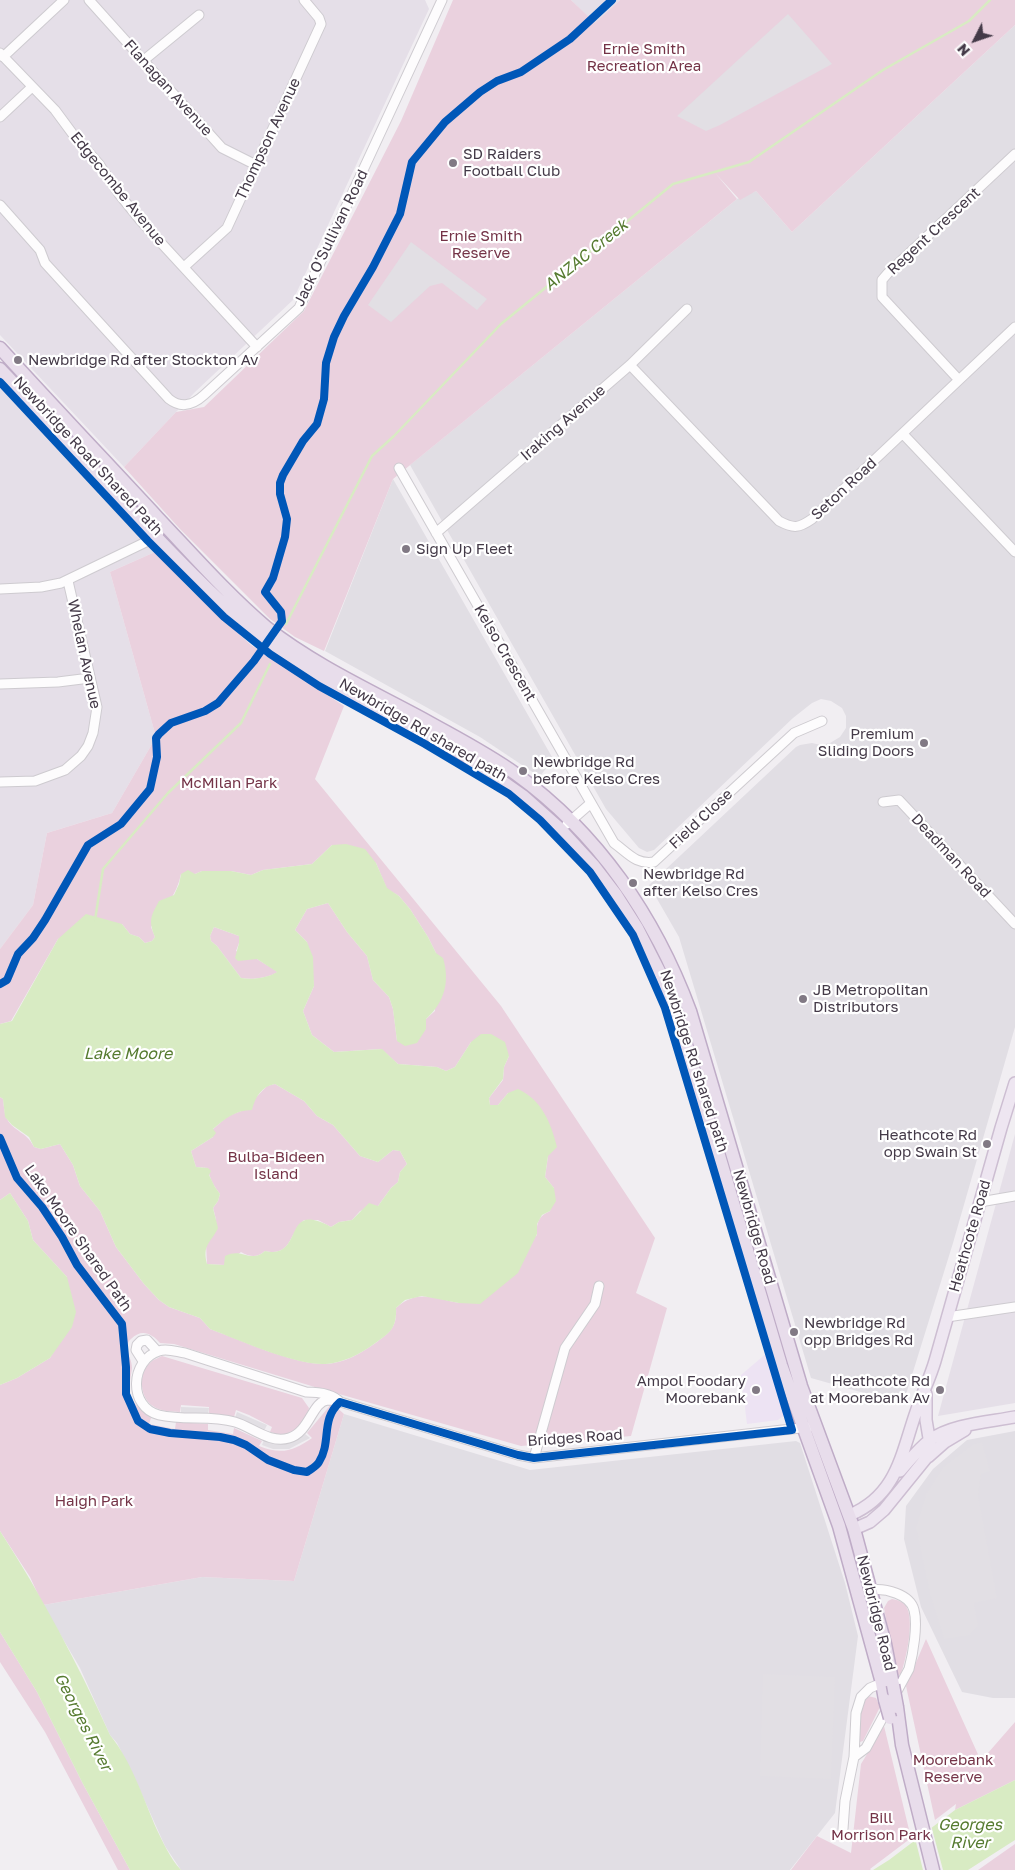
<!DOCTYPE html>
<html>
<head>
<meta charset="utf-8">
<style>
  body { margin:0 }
  #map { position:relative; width:1015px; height:1870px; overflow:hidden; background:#f1eef2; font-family:"Golos Text",sans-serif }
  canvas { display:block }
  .north { position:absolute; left:950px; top:15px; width:50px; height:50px; -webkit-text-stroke:4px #fff; paint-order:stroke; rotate:229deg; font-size:14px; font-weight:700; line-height:20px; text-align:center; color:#443a48 }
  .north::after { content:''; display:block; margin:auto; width:18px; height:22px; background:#443a48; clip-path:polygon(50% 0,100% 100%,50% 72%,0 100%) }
</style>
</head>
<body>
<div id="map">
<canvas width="1015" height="1870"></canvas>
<div class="north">N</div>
</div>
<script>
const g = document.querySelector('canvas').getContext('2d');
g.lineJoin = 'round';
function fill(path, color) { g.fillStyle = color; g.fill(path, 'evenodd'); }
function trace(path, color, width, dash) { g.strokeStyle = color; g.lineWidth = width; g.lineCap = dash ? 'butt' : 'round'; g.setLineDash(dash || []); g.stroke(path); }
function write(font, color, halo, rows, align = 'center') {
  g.font = font + ' "Golos Text",sans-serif'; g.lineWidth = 4.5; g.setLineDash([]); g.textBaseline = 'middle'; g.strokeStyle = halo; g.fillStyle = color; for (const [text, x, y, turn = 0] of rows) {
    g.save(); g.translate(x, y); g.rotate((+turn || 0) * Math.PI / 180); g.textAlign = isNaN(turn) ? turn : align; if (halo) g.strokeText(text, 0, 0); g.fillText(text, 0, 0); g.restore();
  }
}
fill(new Path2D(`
  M0,0H425L429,9L293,300L195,392L124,467L0,335Z
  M571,0H620L595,24Z
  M0,385L128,525L155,552L110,572L156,737L112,813L47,833L33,905L0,949Z
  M1015,1134V1403L938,1416Z`), '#e5dfe8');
fill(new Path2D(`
  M768,1352L786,1414L778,1420L747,1424L741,1375Z`), '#ede3f3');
fill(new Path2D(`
  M1015,25V1027L953,1243L903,1404L811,1378L679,937L649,885L796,747L800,745L812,743L821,745L830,743L840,737L846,728V716L842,708L831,701L821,699L812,703L793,718L654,850L647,852L639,848L606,809L410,465L737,199L756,191L792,232Z
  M393,479L552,757L551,762L541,775H537L480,737L325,651Z
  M344,1414L530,1470L796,1441L800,1443L845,1583L858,1636L835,1813L790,1870H181L165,1846L134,1777L117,1743L110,1735L80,1668L43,1605L202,1577L294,1581Z
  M1015,1431V1698H993L962,1692L921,1607L904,1539L906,1506L933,1469L967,1440Z`), '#e1dee4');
fill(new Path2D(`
  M453,0H571L595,23L620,0H1015V25L792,232L756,191L740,200L716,174L737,199L393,479L324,651L295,637L270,619L180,529L124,467L176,412L204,407L304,311L401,121Z
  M155,552L190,589L251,645L344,706L315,779L501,1006L655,1238L636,1293L667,1308L631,1436L521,1446L318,1388L174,1344L160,1343C152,1334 142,1328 131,1339C128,1341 127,1345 127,1349C128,1356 132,1360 132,1368C131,1377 128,1386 130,1395C134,1405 143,1412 151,1418L149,1424L175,1429L176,1422L208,1424V1430L233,1434L234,1428L262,1441L259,1446C282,1455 293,1451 312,1438L307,1433L332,1403L344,1414L294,1581L202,1577L43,1605L30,1577L0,1531V1385L17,1378L50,1358L59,1343L67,1277L33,1240L28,1221L10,1193L0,1200V1097L3,1099C4,1105 4,1114 7,1119C14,1132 26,1131 34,1147L41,1149L60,1144L73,1165L80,1186L100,1211L116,1247L144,1284L159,1300L169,1307L200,1318L210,1329C241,1340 292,1364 324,1364C343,1364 362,1353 377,1342C391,1331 397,1327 396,1308C417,1289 434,1298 459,1303L537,1235C536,1222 539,1216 550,1211L554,1188L545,1177L548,1156L508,1093L498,1105H490L489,1098L503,1080L504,1067L509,1056L471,1042L455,1067L446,1071L437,1067L398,1064L381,1049L334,1052L312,1035L303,1011L314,986L307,942L295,930L307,909L328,903L347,932L367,956L373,980L389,997L393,1009L397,1041L426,1029V1019L435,1011L436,953L428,937L410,909L399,896L387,889L376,863L332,845L312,864L263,870L251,875L231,871H202L195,874H181C177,895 163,910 151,927L155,937L152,941L145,943L139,937L130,934L122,924L58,939L11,1021L0,1024V949L33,905L47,833L112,813L156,737L110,572Z
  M214,927L239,936V943L236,951L250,958L257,959L278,972C268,978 252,980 241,978L217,946L211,941L210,936Z
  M275,1084L304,1101L317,1116L333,1125L360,1156L378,1162L393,1150L400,1151L407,1164L400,1172L398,1182L391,1188L378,1206L360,1211L352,1220L339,1222L331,1227L318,1220H304C288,1234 292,1257 265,1251C257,1258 250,1257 241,1252L224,1265L207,1264L206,1244C218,1230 218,1225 213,1208L218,1201L220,1194C214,1186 209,1178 208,1168L196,1167L191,1151L213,1137L212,1130L228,1116L244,1110L267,1086Z
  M162,1356L302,1398L309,1408C306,1419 300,1433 286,1435C282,1436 274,1433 270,1432L272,1427L249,1415L236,1410L234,1417L209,1414V1407L181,1405L180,1412C171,1411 161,1412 153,1406C139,1397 138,1372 151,1362C154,1359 159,1358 162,1356Z
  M892,1599C898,1600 903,1602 906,1606C915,1620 906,1659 901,1674L897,1676L884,1608L888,1601Z
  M0,1632L37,1692L83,1784L130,1870H118L45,1732L0,1662Z
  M926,1639L981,1761L1015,1722V1780L955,1810L956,1804L935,1820L906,1686Z
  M868,1696L876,1698L880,1707L863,1741L860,1742C860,1729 856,1705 868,1696Z
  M884,1726L911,1838L870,1869L871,1870H791L817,1836L851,1853L861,1764Z
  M1015,1844V1870H978Z`), '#ead1de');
fill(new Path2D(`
  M788,14L832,64L720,125L706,131L677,116Z
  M411,242L487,299L477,310L442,283L430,286L391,322L368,305Z
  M181,1407L209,1408L208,1415L181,1413Z
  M237,1412L267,1425L264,1431L235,1418Z
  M305,1434L310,1438L289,1449H273L262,1445L264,1440L274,1443H284L297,1440Z
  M982,1442L990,1471L981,1474L978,1495L997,1598L974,1603L978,1626L970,1635L944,1639L930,1594L916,1527L926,1494L943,1467L972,1445Z
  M763,1674L835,1677L831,1779L760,1776Z`), '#e2dfe4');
fill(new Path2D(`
  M346,844L365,849L376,863L387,888L399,896L410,909L428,937L436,953L443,958C450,981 445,1002 426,1019V1029L417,1043L405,1046L397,1041L393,1009L389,997L373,980L367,956L347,932L328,903L307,909L295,930L307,942L313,957L314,986L303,1011L312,1035L334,1052L382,1049L398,1064L437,1067L446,1071L455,1067L471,1042L481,1034H491L505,1042L509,1056L504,1067L503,1079L489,1098L490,1105H498L508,1093L518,1089C542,1100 551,1123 557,1147L548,1156L545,1177L554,1188L556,1201L550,1211L542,1215L537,1224V1234L518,1273L480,1304L459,1303L422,1296L405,1300L396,1308C397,1328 390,1333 374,1344C360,1354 343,1363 326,1364C296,1366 239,1340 210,1329L200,1318L169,1307L159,1300L144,1284L116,1247L100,1211L80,1186L73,1165L60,1144L41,1149L34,1147L29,1137L12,1125L5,1117L3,1099L0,1097V1024L12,1021L58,939L86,914L122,924L130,934L139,937L145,943L152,941L155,937C148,920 151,916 159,901L174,895L179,884L181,874L188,870L195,874L202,871H231L251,875L263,870L312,864L332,845ZM214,927L239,936V943L235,958L238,961L257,959L277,972C268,978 252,980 241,978L217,946L211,941L210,936ZM275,1084L304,1101L317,1116L333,1125L360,1156L378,1162L393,1150L400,1151L407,1164L400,1172L398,1182L391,1188L378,1206L369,1203L352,1220L339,1222L331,1227C280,1199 306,1260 265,1251C250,1264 243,1247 225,1256L224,1265L207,1264C202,1244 211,1243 218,1228L213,1208L218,1201L220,1194L215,1187L209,1175L211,1171L208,1168L196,1167L191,1151L213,1137L216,1133L213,1129C225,1119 235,1110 252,1110C255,1097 262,1086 275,1084Z
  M10,1193L28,1221L33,1240L67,1277L76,1312L72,1327L50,1358L17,1378L0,1385V1200Z
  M0,1531C42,1596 78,1664 110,1735C132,1762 143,1798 157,1830C164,1844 170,1858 181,1870H130L83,1784L37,1692L0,1632Z
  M1015,1780V1840L968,1870H873L889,1860L955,1810Z`), '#d8ebc3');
fill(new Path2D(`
  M931,1825L943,1870H923L915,1838Z`), '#f1eef2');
trace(new Path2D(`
  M286,624L372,456L394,436L501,324L673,184L749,162L883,70L969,21L990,0
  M95,920L103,869L168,793L241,723L270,664`), '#d8ebc3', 2.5);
const minor = new Path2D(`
  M89,0L222,148L256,165
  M0,53L55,110L72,133L99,164L119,194L140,220L257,347
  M3,57L64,0
  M144,60L199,15
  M0,117L32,87
  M0,205L40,250L45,263L169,399C182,409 193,405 204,395L299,308L442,0
  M184,267L227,228L321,24L319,18L304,0
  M630,365L779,521C794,529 799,528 812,519L1015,327
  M959,380L882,297V280L888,273L1015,154
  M903,434L1015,552
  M399,468L614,843C628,853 636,865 654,862L794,733L822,721
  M436,533L630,365L687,309
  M0,589L41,587L61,583L148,541L159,532
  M0,684L58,682L90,678
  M0,782L35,781L65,770L81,756L88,746L93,733L97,707L68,581
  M883,802L899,800L1015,924
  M567,824L591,803
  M980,1202L1015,1196
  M947,1317L1015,1307
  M143,1361L136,1350L137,1345L141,1341L147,1340L157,1351
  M340,1402C333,1394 317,1392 306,1392L185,1353C177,1352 167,1348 159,1351C130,1360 128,1407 159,1415C184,1421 210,1415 235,1422C252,1427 270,1444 289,1438C310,1432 312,1401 328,1400C334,1400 341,1402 347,1404L518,1455L534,1458L809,1427
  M534,1458L565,1348L595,1304L599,1286
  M854,1757L866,1748L909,1669C913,1654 918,1625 914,1610C910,1594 885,1588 871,1590
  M843,1829L845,1801L854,1757L856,1713L861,1697L870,1688L882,1683`);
const major = new Path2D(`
  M928,1457L945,1442L965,1430
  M900,1471C909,1461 918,1449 930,1440C951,1424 989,1422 1015,1417
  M850,1515C897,1495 901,1455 916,1412C922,1394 930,1378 935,1361L1001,1128L1015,1083
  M854,1529L870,1522L884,1510L927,1457L930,1444L926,1420V1394`);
const highway = new Path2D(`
  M0,348C52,405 105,461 157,517C193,555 227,594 267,628C314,665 371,691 423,719C455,737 487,753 516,774C598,833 655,917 690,1011L801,1386L854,1529L885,1644L893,1685
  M0,369C41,413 83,458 124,503C180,563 235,622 304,667L463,754L524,797L560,829L593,865L616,895L637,928L663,979L681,1027L781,1365L839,1526L882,1683L885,1700
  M897,1707L902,1745L933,1870`);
trace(minor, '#cecbd0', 11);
trace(major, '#cdbed2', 14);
trace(highway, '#bfacc7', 15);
trace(minor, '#fdfcfd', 9);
trace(major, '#eee6f1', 11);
trace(highway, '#e8ddeb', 12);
const highwayBridge = new Path2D(`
  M893,1685L897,1707
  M885,1700L890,1718`);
trace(highwayBridge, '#bfacc7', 15, []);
trace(highwayBridge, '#e8ddeb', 12);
trace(new Path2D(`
  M0,382L148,541L224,617L270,654L319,686L425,744L509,794L540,820L590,872L633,935L665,1008L792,1430L534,1458L518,1455L340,1402C320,1420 332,1441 319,1462C317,1466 311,1469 307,1472L294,1470L268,1460L246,1445L234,1440L220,1437L170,1433L150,1429L138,1421L126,1394V1367L122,1324L77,1265L62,1237L42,1207L17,1178L0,1138
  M0,984L7,980L18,954L33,938L45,920L88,845L121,824L150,789L157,757L156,738L159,734L171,723L205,711L218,703L254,661L282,621L281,612L265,592L273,578L285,537L287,519L280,494V483L283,475L303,441L317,424L324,399L326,363L334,337L344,316L373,267L400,214L412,162L445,122L480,92L497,81L521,72L570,39L612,0`), '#0057b8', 8);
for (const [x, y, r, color] of [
  [453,163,5,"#817984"],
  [18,360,5,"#817984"],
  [406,549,5,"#817984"],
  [924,743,5,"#817984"],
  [523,771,5,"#817984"],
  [633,883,5,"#817984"],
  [803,999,5,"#817984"],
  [987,1144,5,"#817984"],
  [794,1332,5,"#817984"],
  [756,1390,5,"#817984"],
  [940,1390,5,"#817984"]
]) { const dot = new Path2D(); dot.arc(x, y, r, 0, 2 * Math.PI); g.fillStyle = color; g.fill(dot); trace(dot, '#fff', 2); }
write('15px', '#743347', '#fff', [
  ["Ernie Smith",644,49],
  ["Recreation Area",644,66],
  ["Ernie Smith",481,236],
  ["Reserve",481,253],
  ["McMilan Park",229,783],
  ["Bulba-Bideen",276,1157],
  ["Island",276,1174],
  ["Haigh Park",94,1501],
  ["Moorebank",953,1760],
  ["Reserve",953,1777],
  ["Bill",881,1818],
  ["Morrison Park",881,1835]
]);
write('15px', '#443a48', '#fff', [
  ["Flanagan Avenue",168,88,48],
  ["Thompson Avenue",268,139,-65],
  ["Edgecombe Avenue",118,189,51],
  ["Regent Crescent",934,231,-43],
  ["Jack O'Sullivan Road",331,238,-64],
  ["Iraking Avenue",563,423,-41],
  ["Newbridge Road Shared Path",88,456,47],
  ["Seton Road",844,489,-43],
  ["Kelso Crescent",505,653,60],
  ["Whelan Avenue",84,654,78],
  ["Newbridge Rd shared path",423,730,30],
  ["Field Close",701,819,-43],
  ["Deadman Road",951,856,47],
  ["Newbridge Rd shared path",694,1061,72],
  ["Newbridge Road",754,1227,74],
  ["Heathcote Road",970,1236,-74],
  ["Lake Moore Shared Path",78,1238,55],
  ["Bridges Road",575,1438,-4],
  ["Newbridge Road",876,1613,76]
]);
write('15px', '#443a48', '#fff', [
  ["SD Raiders",463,154],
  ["Football Club",463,171],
  ["Newbridge Rd after Stockton Av",28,360],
  ["Sign Up Fleet",416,549],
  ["Premium",914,734,"right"],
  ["Sliding Doors",914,751,"right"],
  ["Newbridge Rd",533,762],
  ["before Kelso Cres",533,779],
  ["Newbridge Rd",643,874],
  ["after Kelso Cres",643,891],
  ["JB Metropolitan",813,990],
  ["Distributors",813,1007],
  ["Heathcote Rd",977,1135,"right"],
  ["opp Swain St",977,1152,"right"],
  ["Newbridge Rd",804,1323],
  ["opp Bridges Rd",804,1340],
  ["Ampol Foodary",746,1381,"right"],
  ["Moorebank",746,1398,"right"],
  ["Heathcote Rd",930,1381,"right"],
  ["at Moorebank Av",930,1398,"right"]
], 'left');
write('italic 16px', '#567b30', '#fff', [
  ["ANZAC Creek",586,255,-39],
  ["Lake Moore",128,1054],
  ["Georges River",83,1722,63],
  ["Georges",970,1825],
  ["River",970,1843]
]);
</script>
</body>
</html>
